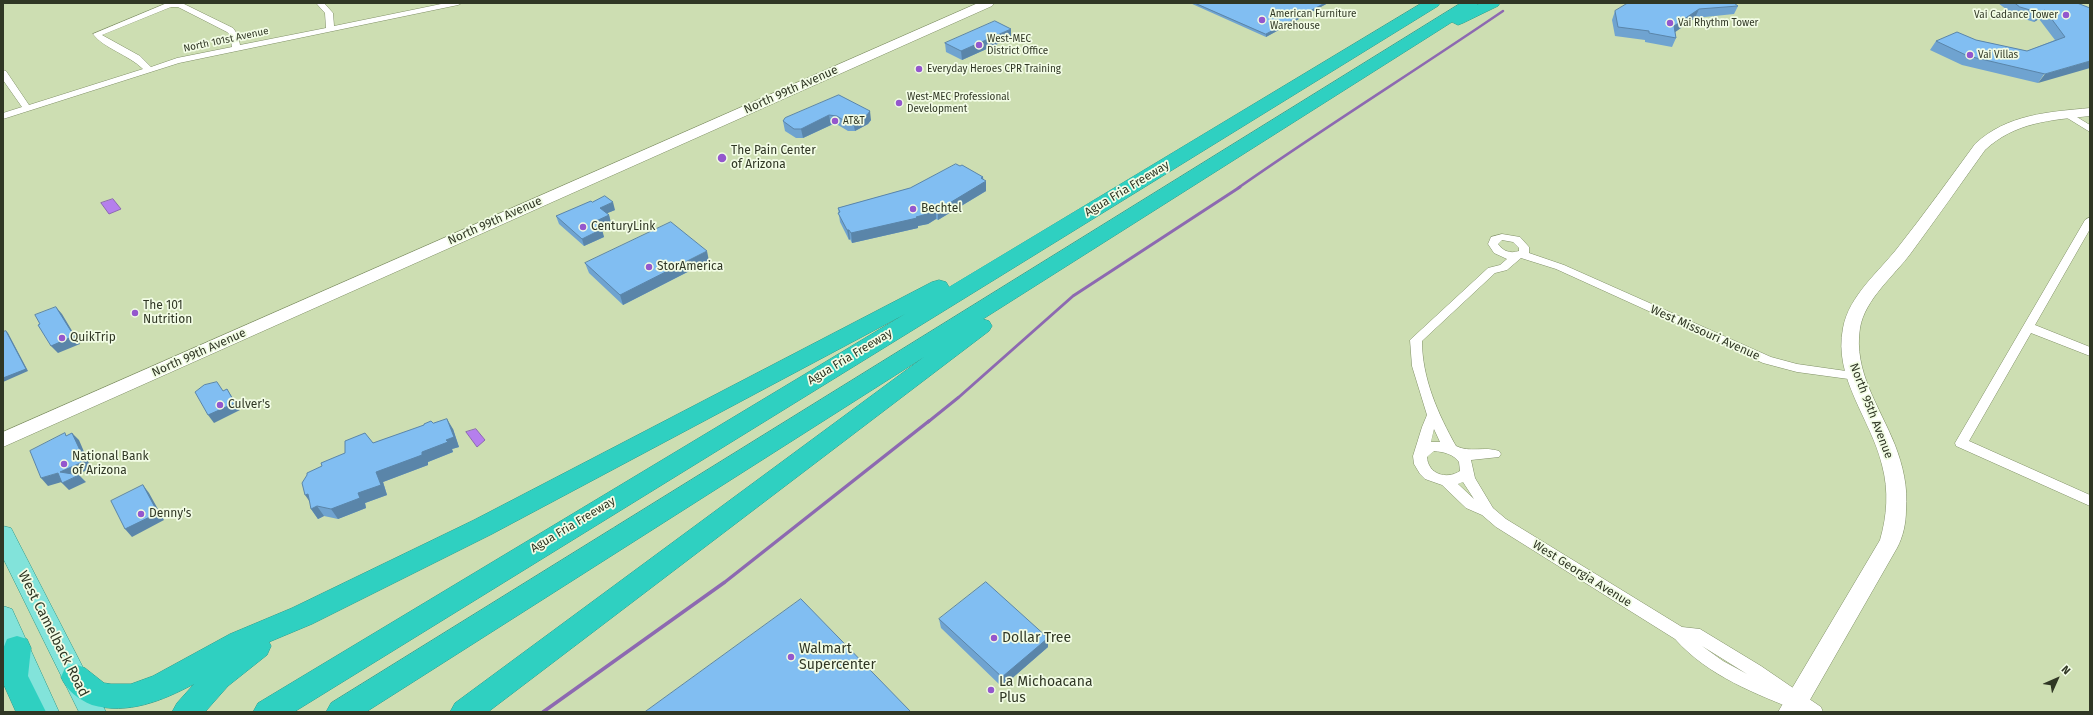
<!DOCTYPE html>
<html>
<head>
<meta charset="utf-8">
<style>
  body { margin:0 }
  #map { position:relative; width:2093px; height:715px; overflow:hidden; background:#cddeb2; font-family:"Fira Sans",sans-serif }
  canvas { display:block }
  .frame { position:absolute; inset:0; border:4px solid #303725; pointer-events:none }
  .north { position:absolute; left:2037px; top:659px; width:40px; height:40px; -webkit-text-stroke:3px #f2fce5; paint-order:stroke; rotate:45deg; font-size:11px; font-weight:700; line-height:16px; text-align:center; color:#303725 }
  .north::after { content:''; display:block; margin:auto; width:14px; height:18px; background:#303725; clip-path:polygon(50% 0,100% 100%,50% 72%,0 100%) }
</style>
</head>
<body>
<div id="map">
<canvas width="2093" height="715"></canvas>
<div class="frame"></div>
<div class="north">N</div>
</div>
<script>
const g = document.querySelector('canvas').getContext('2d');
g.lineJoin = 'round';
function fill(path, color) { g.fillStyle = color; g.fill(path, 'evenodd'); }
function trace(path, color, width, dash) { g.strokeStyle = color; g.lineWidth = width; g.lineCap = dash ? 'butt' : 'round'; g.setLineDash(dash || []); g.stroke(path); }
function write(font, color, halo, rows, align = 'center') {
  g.font = font + ' "Fira Sans",sans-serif'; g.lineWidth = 3.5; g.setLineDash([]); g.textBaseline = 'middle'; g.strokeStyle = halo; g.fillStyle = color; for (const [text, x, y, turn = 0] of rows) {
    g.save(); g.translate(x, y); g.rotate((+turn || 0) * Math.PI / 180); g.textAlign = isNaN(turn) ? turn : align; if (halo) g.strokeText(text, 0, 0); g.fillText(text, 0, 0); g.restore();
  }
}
const water = new Path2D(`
  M113,199L121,209L109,214L101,203Z
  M476,429L485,440L477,447L466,432Z`);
fill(water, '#b57fed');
trace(water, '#8d69b1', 1);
trace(new Path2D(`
  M1238,188C1325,127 1415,71 1503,11`), '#8d69b1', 2.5);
trace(new Path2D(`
  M928,422L959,397L1073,296L1240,187`), '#8d69b1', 3);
trace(new Path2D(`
  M543,712L725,582L929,421`), '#8d69b1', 3.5);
const street = new Path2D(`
  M167,3H182L233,28L238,35L240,45L326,28L325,13L316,3H324L333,13L334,26L446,3H462L458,5L179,63L3,119V113L22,107L3,80V70L6,71L29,105L143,69C129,55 103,48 93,34ZM171,7H178L227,32L230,35L232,47L177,58L151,67L140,56L102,35Z
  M2067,111L2090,125V132L2064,116L2062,114Z
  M2090,217V229L2035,325L2090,347V356L2031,333L1969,441L2090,495V506L1956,446L1955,443L2085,220Z
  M1502,234L1520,237L1529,247V253L1564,265L1771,357L1797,364L1860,373L1862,376L1860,379L1856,380L1797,372L1763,363L1556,269L1521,258L1507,270L1495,273L1422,341C1422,378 1438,414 1456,446C1470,453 1484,446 1499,451L1501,454L1499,457L1471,460L1475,478L1493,508L1506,519L1682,627L1700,629L1761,666L1821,707L1823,712C1817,712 1807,714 1801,712C1756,694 1708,676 1675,639L1496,527L1482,515L1466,508L1442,485L1425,479L1420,474L1414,464L1413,456L1422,427L1427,415L1412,366L1410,340L1488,268L1500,265L1507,259L1494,253L1488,244L1491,237ZM1502,240L1513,242L1519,248V251C1510,254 1503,251 1498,244ZM1434,429L1440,442H1431ZM1434,451C1444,452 1453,454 1459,462L1460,471C1446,480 1428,474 1427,457ZM1463,482L1474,499L1458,484ZM1702,646L1747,674L1723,661Z`);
const secondary = new Path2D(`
  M978,3H994L992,6L3,447V432Z
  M2090,108V116C2051,120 2015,122 1985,150C1960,185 1936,219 1911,253C1894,276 1865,299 1860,328C1853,371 1880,407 1895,445C1903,466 1908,487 1906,510C1906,523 1903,537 1897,548L1803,712H1778L1880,540C1887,516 1889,491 1882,465C1871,419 1833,378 1843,328C1849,295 1880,271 1899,246C1925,213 1950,178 1975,144C2007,114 2049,112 2090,108Z`);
const primary = new Path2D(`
  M3,526L11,528L106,712H79L3,558Z
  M3,606L12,609L59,712H33L3,645Z`);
const highway = new Path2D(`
  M1422,3H1440L1438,6L294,712H253L258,703L905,314L492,534L312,624L269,642L271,646L267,655L228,686L205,712H172L177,703L194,684C162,701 128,715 92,705C78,699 67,691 61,677L65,668L75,664L85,668L104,683L111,684H131L153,676L230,634L292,608L474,520L932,282L939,280L946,282L949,287Z
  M1461,3H1478L1477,5L1481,3H1500L1498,6L1463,23L1458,25L1452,22L983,319L989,321L992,326L989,331L488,712H450L455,703L924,357L366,712H326L331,703Z
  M17,636L27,639L31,648L28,676L46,712H16L3,683V649L7,639Z`);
trace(street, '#809067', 1);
trace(secondary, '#809067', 1);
trace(primary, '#2f9a8a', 1);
trace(highway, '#2f9a8a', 1);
fill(street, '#fff');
fill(secondary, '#fff');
fill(primary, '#82e3da');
fill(highway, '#2fd0c1');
fill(new Path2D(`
  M1190,3H1328L1266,37Z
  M1998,3H2077L2090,8L2038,83L1962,65L1930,50L1936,41L1976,40L2027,51L2055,40L2039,19L2034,22L2015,16Z
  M1738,6L1734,14L1695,18L1675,32L1676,38L1672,47L1645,42V40L1615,36L1612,20L1615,11Z
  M1011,38L962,60L946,52L945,43Z
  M839,95L871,120L868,124L855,131H848L838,125H831L803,138H796L785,131L783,121Z
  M960,166L983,177L986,191L938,220L936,219L928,224L918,226V228L852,243L850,239L849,240L840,222L838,208L910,188Z
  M592,202L615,210L607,213L609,215L611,223L600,228L604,237L584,246L559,224L556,216Z
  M709,261L623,305L589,273L585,263Z
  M433,423L453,429L459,447L452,449L453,452L428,462V465L383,482L387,495L365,503L366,508L338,519L324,516L318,519L311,509L373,443Z
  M939,619L1048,638V647L1002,687L941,628Z`), '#6fa3d0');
fill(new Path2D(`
  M1325,3H1328L1266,37V34Z
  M1699,9L1695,18L1671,35L1674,26Z
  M2045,10L2039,19L2034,22L2040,13Z
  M1011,29V38L962,60L961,51Z
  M2090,61V68L2038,83L2045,74Z
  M870,111L871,120L868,124L855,131L853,122Z
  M829,115L831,125L803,138L801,129Z
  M983,177V183L986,181V191L938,220V210Z
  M613,202L615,210L603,215L600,208Z
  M936,209V219L928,224L918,226V228L852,243L851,233L916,217Z
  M609,215L611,223L596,230L594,222Z
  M602,229L604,237L584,246L582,239Z
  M847,230H849L850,239L849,240Z
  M707,251L709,261L623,305L620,295Z
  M56,307L62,314L80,344L58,353L51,346Z
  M6,331L8,333L28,371L3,382Z
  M227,389L240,410L214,423L208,415Z
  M447,419L453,429L459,447L452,449L453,452L428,462V465L383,482L387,495L365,503L366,508L338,519L331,509L358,493L376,472L422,452L446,440Z
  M72,433L79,440L91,468L67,480L60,472Z
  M58,473L65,481L48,486L41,478Z
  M79,475L86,482L69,490L62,483Z
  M143,485L149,493L164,520L132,537L125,529Z
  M308,494L312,505L305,495Z
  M317,506L324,516L318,519L311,509Z
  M1048,638V647L1002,687V677Z`), '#5a85a9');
const building = new Path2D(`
  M1195,3H1325L1266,34Z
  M1628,3H1734L1738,6L1699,9L1674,26L1676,38L1649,33V31L1618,27L1615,11Z
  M2015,3H2077L2090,8V61L2045,74L1968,56L1936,41L1957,32L1976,40L2027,51L2065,37L2045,10L2040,13L2020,7Z
  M995,21L1011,29L961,51L945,43Z
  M839,95L870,111L867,115L853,122H846L837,116L829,115L801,129H794L783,121L785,118Z
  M956,164L960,166L962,165L983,177L981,178L986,181L938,210L936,209L927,214L916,217L917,218L851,233L849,230H847L838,213L840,212L838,208L910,188Z
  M605,196L613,202L600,208L609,215L594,222L602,229L582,239L556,216L591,201L592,202Z
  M671,222L707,251L620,295L585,263Z
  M56,307L74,336L51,346L38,325L40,324L35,315Z
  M6,331L26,369L3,378V332Z
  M217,382L223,391L227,389L235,403L208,415L195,392L204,385Z
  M447,419L454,437L446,440L448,442L422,452V455L376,472L381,485L358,493L360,498L331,509L317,506L311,509L308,494L305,495L302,483L307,475V473L322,466L321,463L345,453V441L365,433L373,443L424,425V424L431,421L433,423Z
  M65,433L66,436L72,433L85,461L60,472L79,475L62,483L58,473L41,478L30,451Z
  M143,485L158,513L125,529L111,501Z
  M986,582L1048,638L1002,677L939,619Z
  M801,599L911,712H645Z`);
fill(building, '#81bef2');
trace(building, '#5a85a9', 1);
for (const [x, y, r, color] of [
  [2066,15,4,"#9457cd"],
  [1262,20,4,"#9457cd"],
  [1670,23,4,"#9457cd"],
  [979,45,4,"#9457cd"],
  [1970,55,4,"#9457cd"],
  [919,69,4,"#9457cd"],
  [899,103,4,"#9457cd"],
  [835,121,4,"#9457cd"],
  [722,158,5,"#9457cd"],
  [913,209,4,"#9457cd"],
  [583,227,4,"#9457cd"],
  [649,267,4,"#9457cd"],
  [135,313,4,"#9457cd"],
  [62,338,4,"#9457cd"],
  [220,405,4,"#9457cd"],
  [64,464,4,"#9457cd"],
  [141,514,4,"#9457cd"],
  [994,638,4,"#9457cd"],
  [791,657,4,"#9457cd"],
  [991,690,4,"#9457cd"]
]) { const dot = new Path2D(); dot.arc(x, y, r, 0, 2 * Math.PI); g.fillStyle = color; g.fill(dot); trace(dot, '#f2fce5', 1.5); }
write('10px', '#303725', '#f2fce5', [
  ["American Furniture",1270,14],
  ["Warehouse",1270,26],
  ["Vai Cadance Tower",2058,15,"right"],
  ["Vai Rhythm Tower",1678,23],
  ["West-MEC",987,39],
  ["District Office",987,51],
  ["Vai Villas",1978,55],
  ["Everyday Heroes CPR Training",927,69],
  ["West-MEC Professional",907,97],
  ["Development",907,109],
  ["AT&T",843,121]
], 'left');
write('10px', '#303725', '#f2fce5', [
  ["North 101st Avenue",226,40,-12]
]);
write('12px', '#303725', '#f2fce5', [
  ["North 99th Avenue",791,90,-24],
  ["Agua Fria Freeway",1127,189,-31],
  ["North 99th Avenue",495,221,-24],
  ["West Missouri Avenue",1705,333,24],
  ["North 99th Avenue",199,353,-24],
  ["Agua Fria Freeway",850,357,-31],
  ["North 95th Avenue",1871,411,69],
  ["Agua Fria Freeway",573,525,-31],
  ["West Georgia Avenue",1582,574,32]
]);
write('12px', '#303725', '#f2fce5', [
  ["The Pain Center",731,151],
  ["of Arizona",731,165],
  ["Bechtel",921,209],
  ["CenturyLink",591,227],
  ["StorAmerica",657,267],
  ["The 101",143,306],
  ["Nutrition",143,320],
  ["QuikTrip",70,338],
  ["Culver's",228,405],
  ["National Bank",72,457],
  ["of Arizona",72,471],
  ["Denny's",149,514]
], 'left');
write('14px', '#303725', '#f2fce5', [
  ["West Camelback Road",53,634,63]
]);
write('14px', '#303725', '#f2fce5', [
  ["Dollar Tree",1002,638],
  ["Walmart",799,649],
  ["Supercenter",799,665],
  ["La Michoacana",999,682],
  ["Plus",999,698]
], 'left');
</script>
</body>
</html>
